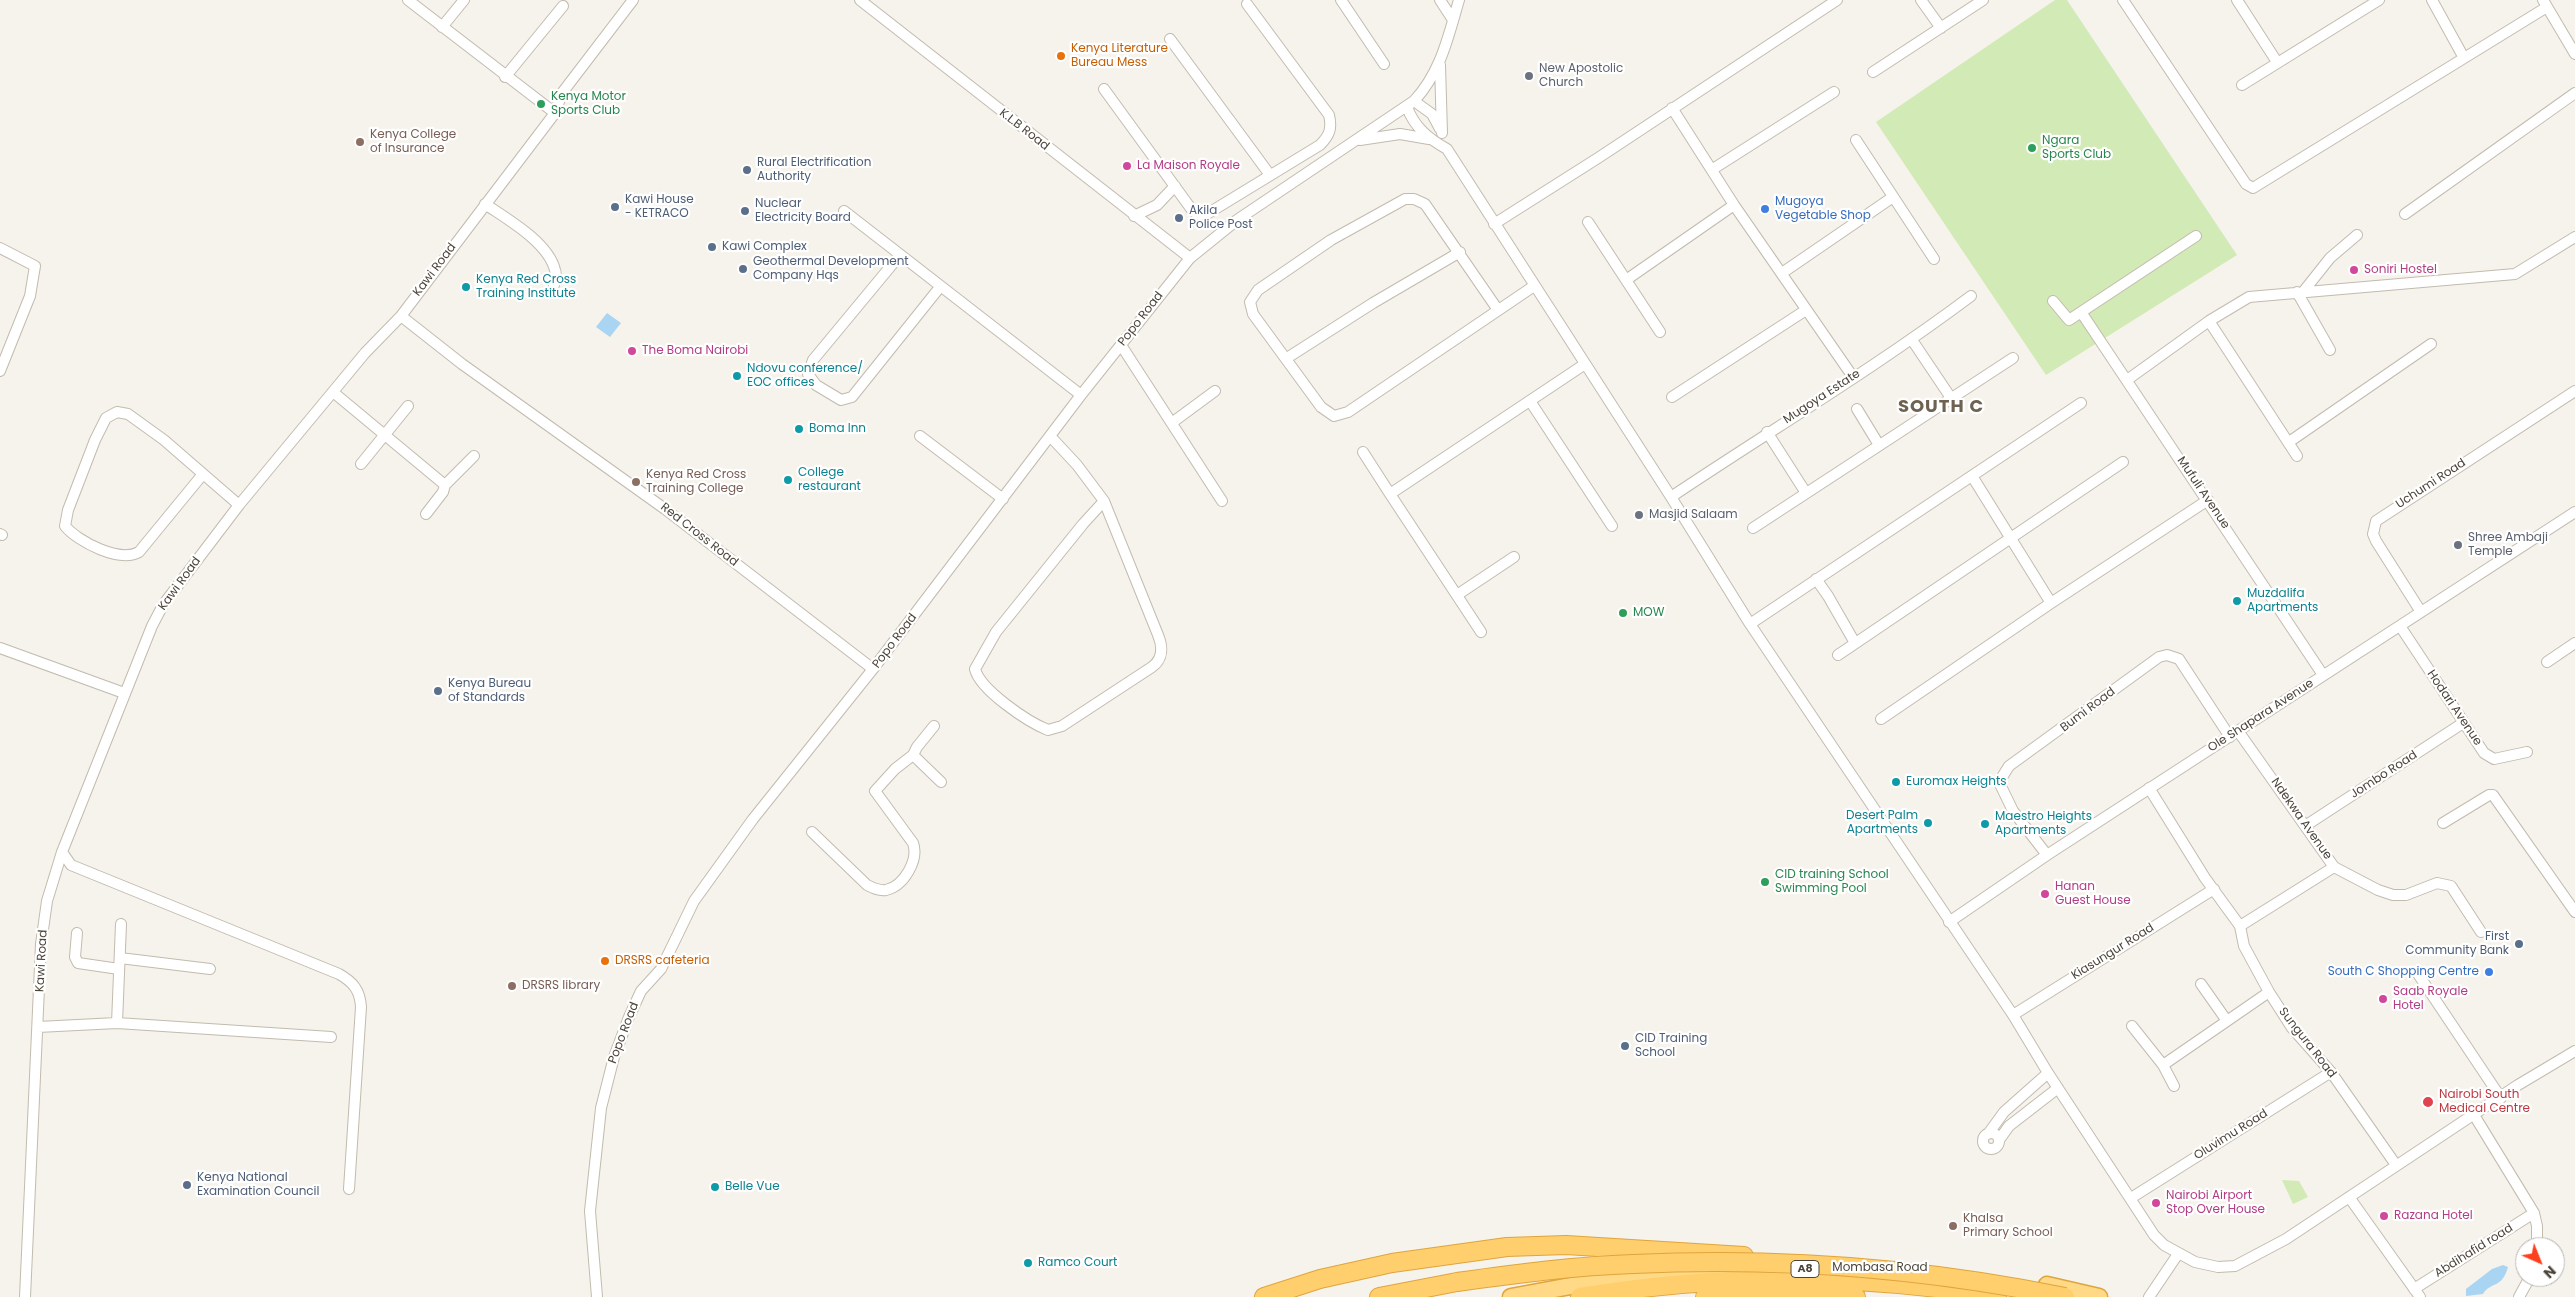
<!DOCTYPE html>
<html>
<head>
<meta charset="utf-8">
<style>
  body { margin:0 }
  #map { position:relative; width:2575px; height:1297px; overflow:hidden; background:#f6f3ec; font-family:Poppins,sans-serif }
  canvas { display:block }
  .north { position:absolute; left:2515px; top:1237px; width:50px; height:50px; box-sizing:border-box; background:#fff; border:1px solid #b7b4b0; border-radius:50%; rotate:136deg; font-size:14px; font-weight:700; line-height:20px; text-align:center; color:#4b4439 }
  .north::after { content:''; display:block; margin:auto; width:18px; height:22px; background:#fc3f1d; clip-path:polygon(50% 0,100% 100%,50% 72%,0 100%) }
</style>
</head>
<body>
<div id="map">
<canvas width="2575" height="1297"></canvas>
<div class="north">N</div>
</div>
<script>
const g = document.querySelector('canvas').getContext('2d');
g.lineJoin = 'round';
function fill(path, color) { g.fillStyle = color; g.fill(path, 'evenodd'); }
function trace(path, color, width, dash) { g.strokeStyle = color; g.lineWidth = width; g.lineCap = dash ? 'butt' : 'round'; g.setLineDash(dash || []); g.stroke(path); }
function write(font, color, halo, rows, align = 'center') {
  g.font = font + ' Poppins,sans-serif'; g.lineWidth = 4.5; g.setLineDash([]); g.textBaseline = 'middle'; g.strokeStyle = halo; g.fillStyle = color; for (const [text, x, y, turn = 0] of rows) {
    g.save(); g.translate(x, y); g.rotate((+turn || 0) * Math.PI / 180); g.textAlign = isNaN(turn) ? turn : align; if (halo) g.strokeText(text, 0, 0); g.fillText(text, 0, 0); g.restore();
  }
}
fill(new Path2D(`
  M2055,0H2067L2237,255L2046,375L1876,122Z
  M2282,1180L2299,1181L2308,1197L2293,1204Z`), '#d2eab5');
fill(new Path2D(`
  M607,313L621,323L610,337L596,327Z
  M2503,1265L2508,1267C2502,1289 2491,1281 2483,1294L2466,1296V1289L2492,1269Z`), '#a9d4f2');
const minor = new Path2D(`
  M408,0L555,113
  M860,0L1190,258
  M1341,0L1384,64
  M1440,0L1453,20
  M1921,0L1941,28
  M2123,0L2246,184L2253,188L2547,7
  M2237,0L2277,62
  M2432,0L2464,58
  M2543,0L2575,54
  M442,27L464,0
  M1170,39L1270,175
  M1440,65L1442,133
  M1873,72L1983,0
  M505,77L563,6
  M2242,85L2379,0
  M1104,89L1192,210L1197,214H1207L1320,145C1330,135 1332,128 1329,115L1247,4
  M1414,101L1432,114L1440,129
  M1407,107C1414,127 1429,139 1447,149L1671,497L1750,624L2013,1015L2048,1073L2154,1235L2164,1245L2195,1262L2218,1267L2235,1266L2286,1239L2518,1085L2575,1051
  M1672,108L1734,205L1853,377
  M1360,140L1400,134L1429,139
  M1856,140L1934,259
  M1713,169L1834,92
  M485,204C507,219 548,242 555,270C557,274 555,281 554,285
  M844,211L1081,395
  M2405,214L2575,93
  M1134,216L1157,205L1175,186
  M1588,222L1660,332
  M1494,224L1598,158L1837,0
  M0,248L35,266L30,296L0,371
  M900,255L813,360L808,374L816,385L841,400L852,397L940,287
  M1782,273L1893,197
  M1626,280L1734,205
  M2297,292L2330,350
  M2303,292L2330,258L2357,235
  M2053,301L2069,320L2196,236
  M1498,310L1425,204L1414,199H1405L1331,240L1258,290L1250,302L1253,314L1321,407L1334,416L1348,412L1534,286
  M2081,312L2323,675
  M401,316L462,364L665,509L873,669
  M2209,321L2297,456
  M1912,340L1951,398
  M1121,345L1222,501
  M1287,358L1373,303L1460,252
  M2127,380L2209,321L2249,297L2515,274L2575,237
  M333,392L445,485
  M1672,397L1806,310
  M1530,401L1612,526
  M1857,409L1879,445
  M1173,422L1215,391
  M1767,432L1806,493
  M920,436L1003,499
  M1050,436L1077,465L1104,501L1158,635C1163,647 1163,659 1152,667L1062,726L1048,730C1028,722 980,690 975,669L996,632L1083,524L1104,501
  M2289,442L2431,344
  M1363,452L1390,494
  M361,464L408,406
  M203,474L139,552C120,563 78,542 65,526L68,510L95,440L106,418L117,412L128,414L164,440L239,505
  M1972,476L2051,603
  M1671,497C1771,430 1875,368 1971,296
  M426,514L443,492L445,485L474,456
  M1753,528L2013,358
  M0,534L2,535
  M1816,579L1828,596L1855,643
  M1457,595L1514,557
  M2421,612L2376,541L2373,534L2376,521L2575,391
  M1750,624L2081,403
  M2400,626L2484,753L2494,759L2527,752
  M1481,632L1390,494L1585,364
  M0,648L124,693
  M1838,655L2123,462
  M2547,662L2575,643
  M1881,719L2051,603L2208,500
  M2238,731L2334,867L2378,890L2393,895H2406L2437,883L2451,886L2481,932
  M913,755L917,747L934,726
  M2149,788L2205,878L2240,926L2244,946L2269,992L2292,1028L2331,1072L2396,1165
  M2443,823L2489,795H2493L2575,912
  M2305,826L2463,723
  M812,832L867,885C873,888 879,891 886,890C904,886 919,860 913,843L875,791L895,769L913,755L941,782
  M62,852L71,865L339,974C353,982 360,990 361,1007L349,1189
  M2047,855L2013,811L1999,782L2009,766L2159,657L2167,655L2179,659L2230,737
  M1949,922L2047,855L2575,512
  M2240,926L2334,867
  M77,933L75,957L78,963L119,969
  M120,958L210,969
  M2418,974L2501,1098
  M2201,984L2227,1021L2269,992
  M2013,1015L2214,889
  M117,1023L121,924
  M2132,1026L2163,1065L2227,1021
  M38,1027L117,1023L331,1037
  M2163,1065L2174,1086
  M2474,1115L2534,1213L2537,1226V1247
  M1983 1141a8 8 0 1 1 16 0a8 8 0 1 1-16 0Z
  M1988,1134L2004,1112L2048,1073
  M1999,1140L2009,1126L2058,1088
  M2349,1197L2420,1297
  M2131,1198L2331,1072
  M2414,1289L2534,1213
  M25,1297L41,944L47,901L62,852L152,626L163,605L239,505L365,353L401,316L555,113L562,93L633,0
  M597,1297L590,1211L601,1108L614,1057L629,1017L641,991L661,969L694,901L753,819L873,669L1081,395L1190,258L1237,220L1414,101C1441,72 1448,37 1459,0
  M2149,1297L2178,1254
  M2519,1297L2530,1277`);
const trunk = new Path2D(`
  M2047,1285L2099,1297
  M1511,1297L1619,1277L1746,1270`);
const motorway = new Path2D(`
  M1264,1297L1320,1279L1392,1263L1507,1247L1566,1245L1744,1256
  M1379,1297L1457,1282
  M1580,1297C1717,1274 1860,1273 1997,1297
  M1705,1297L1791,1294L1856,1297`);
trace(minor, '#c2bbae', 12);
trace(trunk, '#e0a43c', 19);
trace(motorway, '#e0a43c', 20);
trace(minor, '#fff', 10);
trace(trunk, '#ffd985', 16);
trace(motorway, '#ffcf6e', 18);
const motorwayBridge = new Path2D(`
  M1457,1282C1515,1274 1574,1266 1633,1264C1778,1257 1923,1268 2065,1297`);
trace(motorwayBridge, '#e0a43c', 20, []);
trace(motorwayBridge, '#ffcf6e', 18);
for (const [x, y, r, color] of [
  [1061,56,5,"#e8710a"],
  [1529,76,5,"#6b7280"],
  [541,104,5,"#2e9e5b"],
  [360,142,5,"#8d6e63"],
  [2032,148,5,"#2e9e5b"],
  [1127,166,5,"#d1479c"],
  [747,170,5,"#5c6f8a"],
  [615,207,5,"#5c6f8a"],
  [1765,209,5,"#3f7fe0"],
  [745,211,5,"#5c6f8a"],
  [1179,218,5,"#5c6f8a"],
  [712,247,5,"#5c6f8a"],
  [743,269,5,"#5c6f8a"],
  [2354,270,5,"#d1479c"],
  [466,287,5,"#0f9aa8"],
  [632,351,5,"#d1479c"],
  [737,376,5,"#0f9aa8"],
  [799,429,5,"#0f9aa8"],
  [788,480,5,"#0f9aa8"],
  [636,482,5,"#8d6e63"],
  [1639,515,5,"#6b7280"],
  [2458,545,5,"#6b7280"],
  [2237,601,5,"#0f9aa8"],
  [1623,613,5,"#2e9e5b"],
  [438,691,5,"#5c6f8a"],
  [1896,782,5,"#0f9aa8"],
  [1928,823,5,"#0f9aa8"],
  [1985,824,5,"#0f9aa8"],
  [1765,882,5,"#2e9e5b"],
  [2045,894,5,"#d1479c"],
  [2519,944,5,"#5c6f8a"],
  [605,961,5,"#e8710a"],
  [2489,972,5,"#3f7fe0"],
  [512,986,5,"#8d6e63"],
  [2383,999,5,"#d1479c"],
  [1625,1046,5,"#5c6f8a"],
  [2428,1102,6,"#e0444e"],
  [187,1185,5,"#5c6f8a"],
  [715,1187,5,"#0f9aa8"],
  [2156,1203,5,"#d1479c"],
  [2384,1216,5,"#d1479c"],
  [1953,1226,5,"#8d6e63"],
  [1028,1263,5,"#0f9aa8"]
]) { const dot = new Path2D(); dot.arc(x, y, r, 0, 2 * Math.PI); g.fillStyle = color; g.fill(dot); trace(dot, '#fff', 2); }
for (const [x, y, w] of [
  [1805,1269,28]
]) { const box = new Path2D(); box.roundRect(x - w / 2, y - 8.5, w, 17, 4); g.fillStyle = '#fff'; g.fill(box); trace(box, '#4b4439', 1); }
write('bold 11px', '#4b4439', null, [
  ["A8",1805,1269]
]);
write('12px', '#c56008', '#fff', [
  ["Kenya Literature",1071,49],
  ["Bureau Mess",1071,63],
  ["DRSRS cafeteria",615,961]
], 'left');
write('12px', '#5b616d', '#fff', [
  ["New Apostolic",1539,69],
  ["Church",1539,83],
  ["Masjid Salaam",1649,515],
  ["Shree Ambaji",2468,538],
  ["Temple",2468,552]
], 'left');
write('12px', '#27864d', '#fff', [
  ["Kenya Motor",551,97],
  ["Sports Club",551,111],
  ["Ngara",2042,141],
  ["Sports Club",2042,155],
  ["MOW",1633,613],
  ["CID training School",1775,875],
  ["Swimming Pool",1775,889]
], 'left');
write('12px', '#4b4439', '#fff', [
  ["K.L.B Road",1024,130,38],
  ["Kawi Road",435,270,-53],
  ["Popo Road",1141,319,-52],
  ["Mugoya Estate",1822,397,-33],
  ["Uchumi Road",2431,484,-33],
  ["Mufuli Avenue",2203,493,56],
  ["Red Cross Road",699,535,38],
  ["Kawi Road",180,584,-54],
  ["Popo Road",895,641,-53],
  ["Hodari Avenue",2454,708,56],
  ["Bumi Road",2088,710,-37],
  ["Ole Shapara Avenue",2261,716,-33],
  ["Jombo Road",2384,775,-33],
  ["Ndekwa Avenue",2301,819,55],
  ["Kiasungur Road",2113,952,-32],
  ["Kawi Road",42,961,-87],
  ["Popo Road",624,1033,-69],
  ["Sungura Road",2307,1043,52],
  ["Oluvimu Road",2231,1135,-32],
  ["Abdihafid road",2474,1251,-32],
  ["Mombasa Road",1880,1268]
]);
write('12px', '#785e54', '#fff', [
  ["Kenya College",370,135],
  ["of Insurance",370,149],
  ["Kenya Red Cross",646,475],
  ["Training College",646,489],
  ["DRSRS library",522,986],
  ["Khalsa",1963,1219],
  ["Primary School",1963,1233]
], 'left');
write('12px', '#4e5e75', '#fff', [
  ["Rural Electrification",757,163],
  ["Authority",757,177],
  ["Kawi House",625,200],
  ["- KETRACO",625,214],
  ["Nuclear",755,204],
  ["Electricity Board",755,218],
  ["Akila",1189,211],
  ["Police Post",1189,225],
  ["Kawi Complex",722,247],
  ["Geothermal Development",753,262],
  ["Company Hqs",753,276],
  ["Kenya Bureau",448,684],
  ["of Standards",448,698],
  ["First",2509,937,"right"],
  ["Community Bank",2509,951,"right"],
  ["CID Training",1635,1039],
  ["School",1635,1053],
  ["Kenya National",197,1178],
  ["Examination Council",197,1192]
], 'left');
write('12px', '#b23c85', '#fff', [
  ["La Maison Royale",1137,166],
  ["Soniri Hostel",2364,270],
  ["The Boma Nairobi",642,351],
  ["Hanan",2055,887],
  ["Guest House",2055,901],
  ["Saab Royale",2393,992],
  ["Hotel",2393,1006],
  ["Nairobi Airport",2166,1196],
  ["Stop Over House",2166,1210],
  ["Razana Hotel",2394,1216]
], 'left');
write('12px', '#366cbe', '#fff', [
  ["Mugoya",1775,202],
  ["Vegetable Shop",1775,216],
  ["South C Shopping Centre",2479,972,"right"]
], 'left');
write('12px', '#0d838f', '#fff', [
  ["Kenya Red Cross",476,280],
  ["Training Institute",476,294],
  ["Ndovu conference/",747,369],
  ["EOC offices",747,383],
  ["Boma Inn",809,429],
  ["College",798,473],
  ["restaurant",798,487],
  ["Muzdalifa",2247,594],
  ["Apartments",2247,608],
  ["Euromax Heights",1906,782],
  ["Desert Palm",1918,816,"right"],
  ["Apartments",1918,830,"right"],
  ["Maestro Heights",1995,817],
  ["Apartments",1995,831],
  ["Belle Vue",725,1187],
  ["Ramco Court",1038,1263]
], 'left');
write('12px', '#be3a42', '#fff', [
  ["Nairobi South",2439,1095],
  ["Medical Centre",2439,1109]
], 'left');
g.letterSpacing = '1px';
write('bold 18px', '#6e6250', '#fff', [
  ["SOUTH C",1941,407]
]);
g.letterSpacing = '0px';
</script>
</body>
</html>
